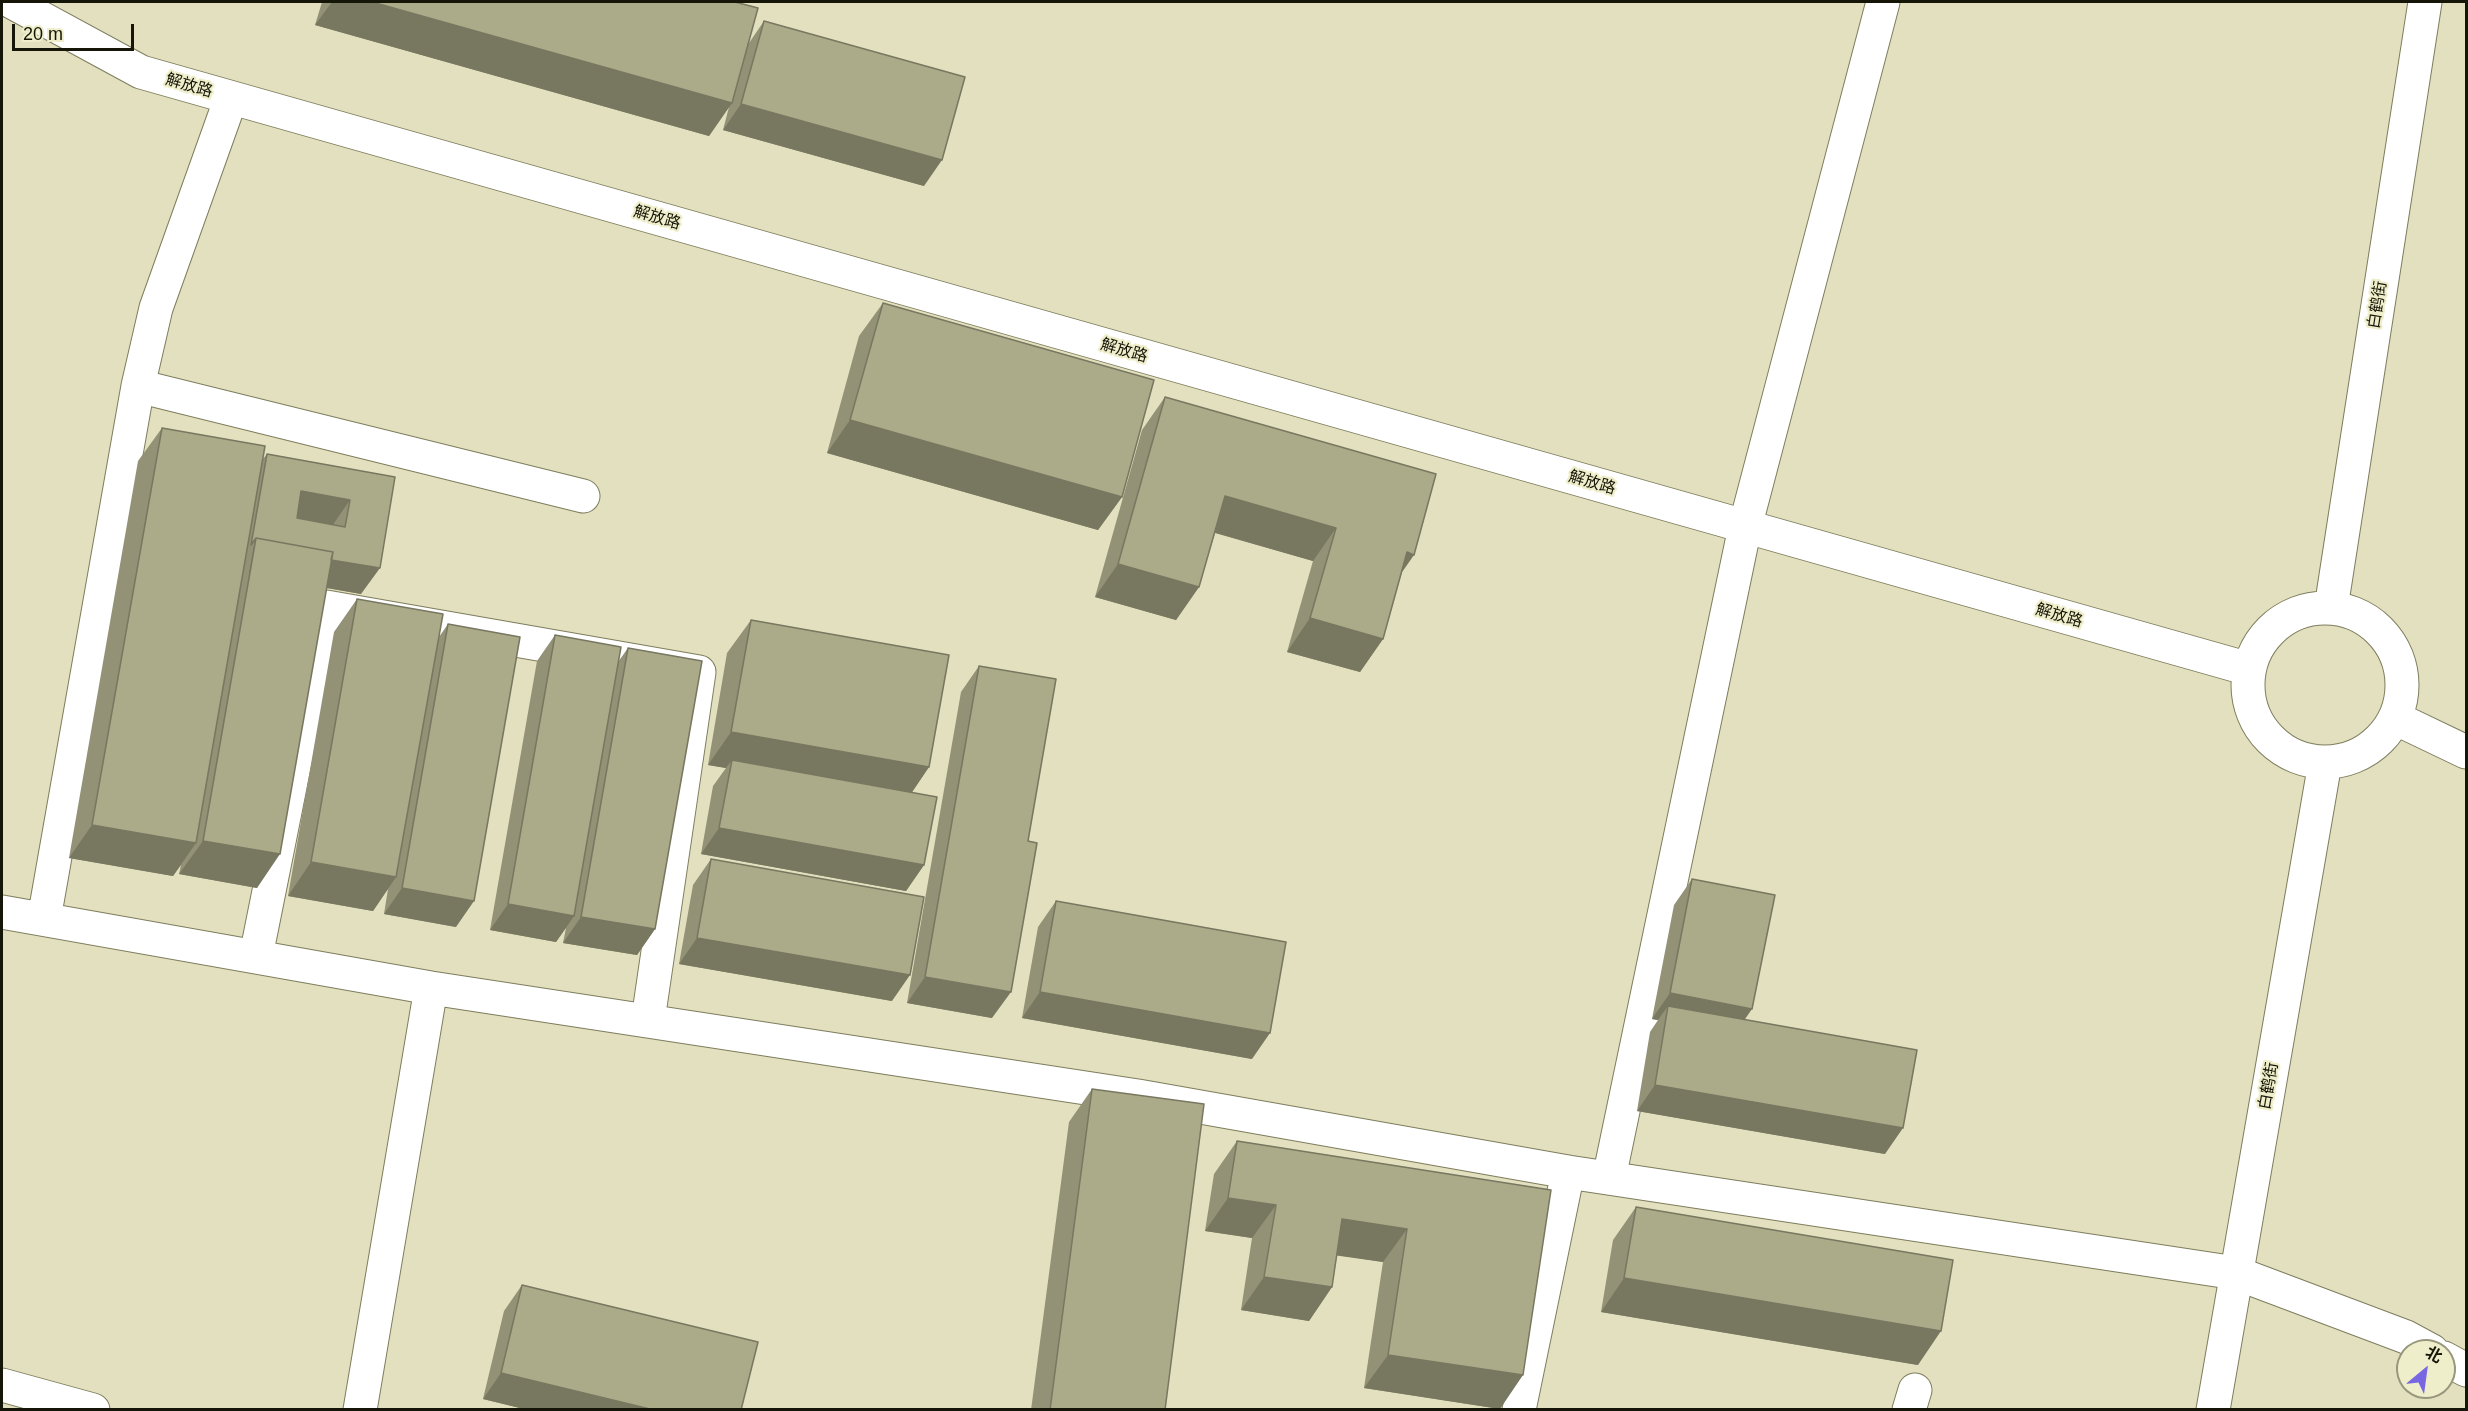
<!DOCTYPE html>
<html>
<head>
<meta charset="utf-8">
<style>
  body { margin:0 }
  #map { position:relative; width:2468px; height:1411px; overflow:hidden; background:#e2e0be; font-family:Helvetica,"Noto Sans SC",sans-serif }
  canvas { display:block }
  .frame { position:absolute; inset:0; border:3px solid #151508; pointer-events:none }
  .north { position:absolute; left:2396px; top:1339px; width:60px; height:60px; box-sizing:border-box; background:#efeecb; border:2px solid #98977d; border-radius:50%; rotate:29deg; font-size:16px; font-weight:700; line-height:24px; text-align:center; color:#151508 }
  .north::after { content:''; display:block; margin:auto; width:21px; height:27px; background:#7867e2; clip-path:polygon(50% 0,100% 100%,50% 72%,0 100%) }
  .scale { position:absolute; left:12px; top:24px; width:122px; height:27px; box-sizing:border-box; border:3px solid #151508; border-top:0; padding-left:8px; font-size:18px; line-height:21px; white-space:nowrap; color:#151508; -webkit-text-stroke:4px #efeecb; paint-order:stroke }
</style>
</head>
<body>
<div id="map">
<canvas width="2468" height="1411"></canvas>
<div class="frame"></div>
<div class="north">北</div>
<div class="scale">20 m</div>
</div>
<script>
const g = document.querySelector('canvas').getContext('2d');
g.lineJoin = 'round';
function trace(path, color, width, dash) { g.strokeStyle = color; g.lineWidth = width; g.lineCap = dash ? 'butt' : 'round'; g.setLineDash(dash || []); g.stroke(path); }
function fill(path, color) { g.fillStyle = color; g.fill(path, 'evenodd'); }
function write(font, color, halo, rows, align = 'center') {
  g.font = font + ' Helvetica,"Noto Sans SC",sans-serif'; g.lineWidth = 4.5; g.setLineDash([]); g.textBaseline = 'middle'; g.strokeStyle = halo; g.fillStyle = color; for (const [text, x, y, turn = 0] of rows) {
    g.save(); g.translate(x, y); g.rotate((+turn || 0) * Math.PI / 180); g.textAlign = isNaN(turn) ? turn : align; if (halo) g.strokeText(text, 0, 0); g.fillText(text, 0, 0); g.restore();
  }
}
const street = new Path2D(`
  M138,386L583,496
  M2,912L431,988L1138,1096L1568,1172L2236,1273L2406,1337L2432,1351
  M44,919L138,386L156,308L231,98
  M256,956L326,607L699,672L648,1020
  M1609,1178L1745,527L1883,2
  M2444,1358L2466,1370
  M360,1410L431,988
  M1519,1410L1568,1172
  M1909,1410L1915,1390`);
const secondary = new Path2D(`
  M12,2L141,72L2249,669
  M2331,608L2425,2
  M2248 685a77 77 0 1 1 154 0a77 77 0 1 1-154 0Z
  M2395,718L2466,752
  M2213,1410L2325,763`);
const highway = new Path2D(`
  M2,1385L93,1410`);
trace(street, '#7e7d5d', 35);
trace(secondary, '#7e7d5d', 35);
trace(highway, '#7e7d5d', 35);
trace(street, '#fff', 33);
trace(secondary, '#fff', 33);
trace(highway, '#fff', 33);
fill(new Path2D(`
  M322,2H735L749,43L764,21L924,186L723,130L729,107L709,136L315,25Z
  M883,303L1122,497L1098,530L827,453L859,336Z
  M1165,397L1402,572L1383,639L1360,672L1287,652L1313,561L1215,533L1199,587L1176,620L1095,597L1142,430Z
  M162,428L263,459L267,454L395,477L361,594L326,588L257,888L179,874L181,865L173,876L69,858L138,461Z
  M357,599L439,637L448,624L456,927L384,914L388,889L373,911L288,896L334,632Z
  M751,620L929,767L912,792L924,865L906,891L701,854L713,786L726,768L708,765L727,653Z
  M555,635L618,662L628,648L655,929L637,955L563,943L566,928L556,942L490,930L537,661Z
  M979,666L992,1018L907,1003L961,692Z
  M711,859L892,1001L679,964L693,885Z
  M1692,879L1745,1020L1885,1154L1637,1111L1650,1032L1658,1020L1652,1019L1674,905Z
  M1056,901L1252,1059L1022,1018L1038,927Z
  M1092,1089L1165,1410H1031L1069,1122Z
  M1237,1141L1551,1190L1500,1409L1364,1388L1383,1262L1337,1255L1332,1287L1309,1321L1241,1310L1252,1238L1205,1231L1214,1174Z
  M1636,1207L1918,1365L1601,1312L1613,1240Z
  M522,1285L741,1410H528L483,1399L504,1311Z`), '#939276');
fill(new Path2D(`
  M332,2H372L732,103L709,136L315,25Z
  M741,104L942,160L924,186L723,130Z
  M850,420L1122,497L1098,530L827,453Z
  M301,491L350,500L332,526L283,517Z
  M1225,496L1336,528L1313,561L1202,529Z
  M254,546L380,568L361,594L249,574Z
  M1407,552L1414,555L1391,588Z
  M1118,564L1199,587L1176,620L1095,597Z
  M1310,618L1383,639L1360,672L1287,652Z
  M731,732L929,767L906,801L732,760L726,768L708,765Z
  M92,825L196,843L173,876L69,858Z
  M719,828L924,865L906,891L701,854Z
  M203,841L280,854L257,888L179,874Z
  M311,862L396,877L373,911L288,896Z
  M402,888L474,901L456,927L384,914Z
  M508,904L574,916L556,942L490,930Z
  M581,917L655,929L637,955L563,943Z
  M697,938L910,975L892,1001L679,964Z
  M925,977L1011,992L992,1018L907,1003Z
  M1040,992L1270,1033L1252,1059L1022,1018Z
  M1670,993L1752,1009L1734,1035L1668,1006L1658,1020L1652,1019Z
  M1655,1085L1903,1128L1885,1154L1637,1111Z
  M1228,1198L1276,1205L1252,1238L1205,1231Z
  M1342,1219L1407,1229L1383,1262L1319,1253Z
  M1264,1277L1332,1287L1309,1321L1241,1310Z
  M1624,1278L1941,1331L1918,1365L1601,1312Z
  M1388,1355L1523,1375L1500,1409L1364,1388Z
  M501,1373L654,1410H528L483,1399Z`), '#787760');
const building = new Path2D(`
  M372,2H735L758,8L732,103Z
  M764,21L965,77L942,160L741,104Z
  M883,303L1154,380L1122,497L850,420Z
  M1165,397L1436,474L1414,555L1407,552L1383,639L1310,618L1336,528L1225,496L1199,587L1118,564Z
  M162,428L265,446L196,843L92,825Z
  M267,454L395,477L380,568L331,560L333,552L256,538L251,545ZM301,491L350,500L345,527L297,518Z
  M256,538L333,552L280,854L203,841Z
  M357,599L443,614L396,877L311,862Z
  M751,620L949,655L929,767L731,732Z
  M448,624L520,637L474,901L402,888Z
  M555,635L621,647L574,916L508,904Z
  M628,648L702,661L655,929L581,917Z
  M979,666L1056,679L1028,841L1037,843L1011,992L925,977Z
  M732,760L937,797L924,865L719,828Z
  M711,859L924,897L910,975L697,938Z
  M1692,879L1775,895L1752,1009L1670,993Z
  M1056,901L1286,942L1270,1033L1040,992Z
  M1668,1006L1917,1050L1903,1128L1655,1085Z
  M1092,1089L1204,1104L1165,1410H1050Z
  M1237,1141L1551,1190L1523,1375L1388,1355L1407,1229L1342,1219L1332,1287L1264,1277L1276,1205L1228,1198Z
  M1636,1207L1953,1260L1941,1331L1624,1278Z
  M522,1285L758,1342L741,1410H654L501,1373Z`);
fill(building, '#abaa89');
trace(building, '#787760', 1.5);
write('16px', '#151508', '#efeecb', [
  ["解放路",189,86,16],
  ["解放路",657,218,16],
  ["白鹤街",2378,305,-81],
  ["解放路",1124,351,16],
  ["解放路",1592,483,16],
  ["解放路",2059,616,16],
  ["白鹤街",2269,1086,-80]
]);
</script>
</body>
</html>
